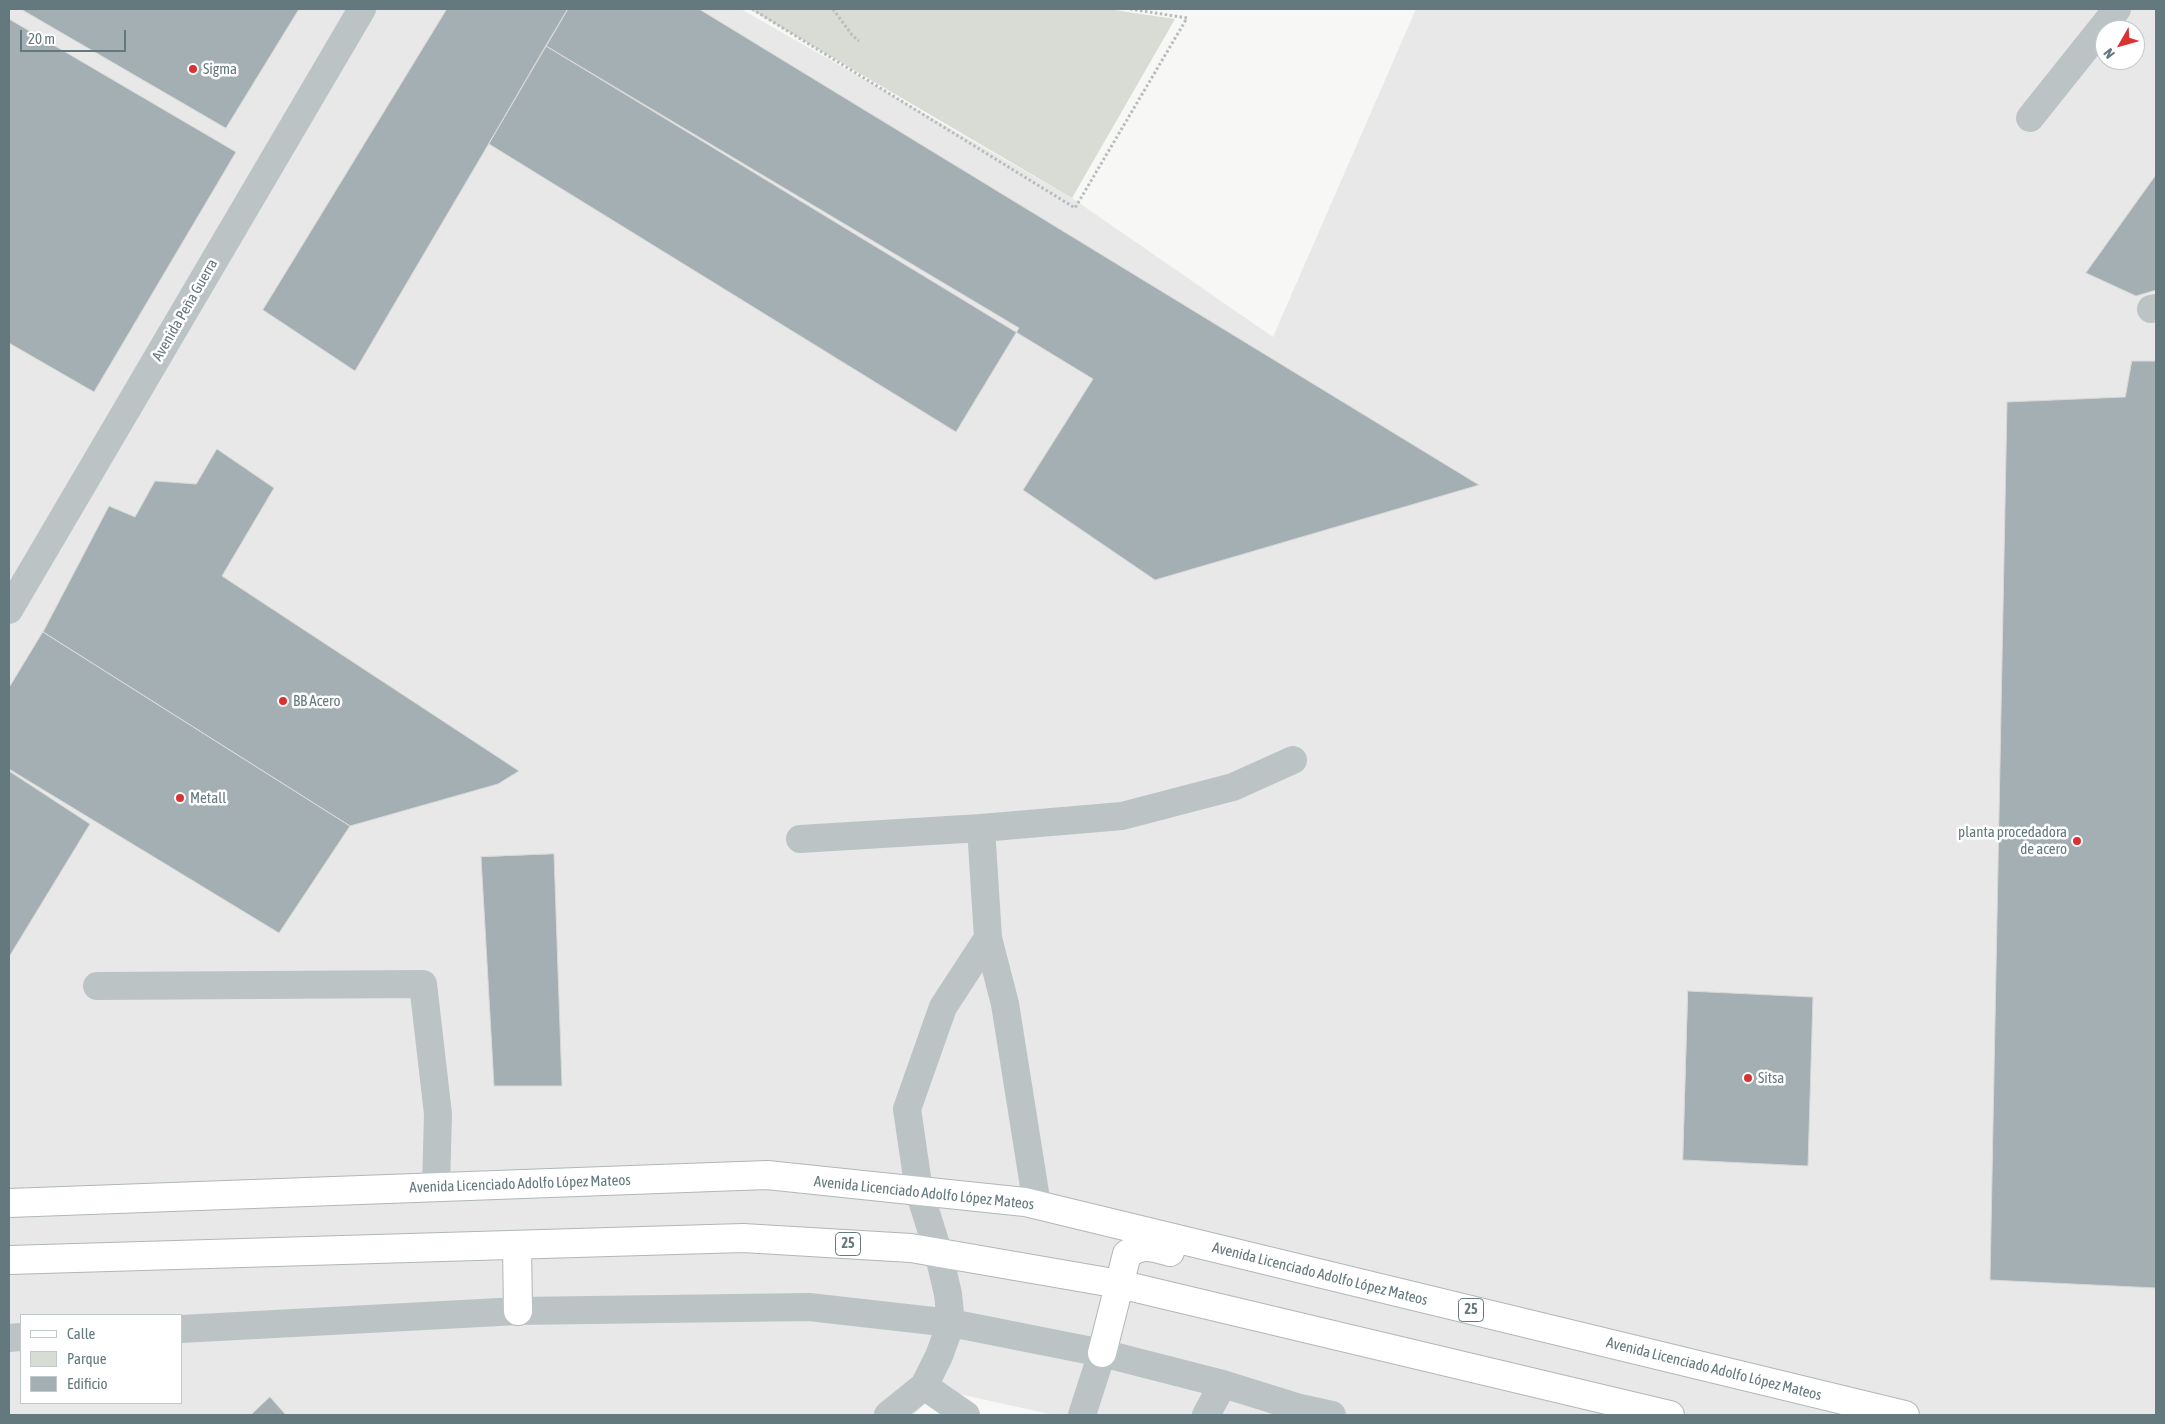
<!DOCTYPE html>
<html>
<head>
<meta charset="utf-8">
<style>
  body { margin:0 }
  #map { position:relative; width:2165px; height:1424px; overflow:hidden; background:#f7f7f5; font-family:"Asap Condensed",sans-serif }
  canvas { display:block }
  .frame { position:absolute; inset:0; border:10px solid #64797e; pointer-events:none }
  .legend { position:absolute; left:20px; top:1314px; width:162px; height:90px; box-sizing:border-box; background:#fff; border:1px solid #c1c9cb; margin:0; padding:6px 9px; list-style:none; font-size:15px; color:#64797e }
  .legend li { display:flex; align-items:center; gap:10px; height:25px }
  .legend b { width:25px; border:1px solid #c1c9cb }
  .north { position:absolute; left:2095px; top:20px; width:50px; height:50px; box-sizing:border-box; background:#fff; border:1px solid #c1c9cb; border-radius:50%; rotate:232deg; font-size:14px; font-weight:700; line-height:20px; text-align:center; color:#64797e }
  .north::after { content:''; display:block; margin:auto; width:18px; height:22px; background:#da3232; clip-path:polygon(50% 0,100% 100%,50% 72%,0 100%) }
  .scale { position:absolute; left:20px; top:30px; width:106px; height:22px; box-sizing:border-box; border:2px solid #64797e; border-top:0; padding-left:6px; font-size:15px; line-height:18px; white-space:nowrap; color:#64797e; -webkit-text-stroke:4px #fff; paint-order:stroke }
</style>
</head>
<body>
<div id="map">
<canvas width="2165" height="1424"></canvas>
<div class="frame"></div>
<ul class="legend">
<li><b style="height:6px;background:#fff"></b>Calle</li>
<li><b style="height:14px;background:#d8dcd4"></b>Parque</li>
<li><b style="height:14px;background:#a3afb2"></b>Edificio</li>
</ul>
<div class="north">N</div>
<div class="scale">20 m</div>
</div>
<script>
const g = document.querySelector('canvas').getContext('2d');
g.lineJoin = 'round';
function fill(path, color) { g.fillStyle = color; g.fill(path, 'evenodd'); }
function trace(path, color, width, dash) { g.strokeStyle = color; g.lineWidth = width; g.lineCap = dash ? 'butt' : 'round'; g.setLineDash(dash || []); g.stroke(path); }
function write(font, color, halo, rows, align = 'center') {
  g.font = font + ' "Asap Condensed",sans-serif'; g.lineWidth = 5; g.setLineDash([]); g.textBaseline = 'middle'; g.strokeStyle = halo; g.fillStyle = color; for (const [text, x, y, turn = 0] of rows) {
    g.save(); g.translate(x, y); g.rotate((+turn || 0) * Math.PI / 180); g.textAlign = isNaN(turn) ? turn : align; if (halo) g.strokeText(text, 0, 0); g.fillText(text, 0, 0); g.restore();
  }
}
fill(new Path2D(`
  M9,9H741L1072,198L1273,337L1416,9H2156V1415H1054L941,1390L913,1415H9ZM2105,30H2135V60H2105ZM21,1315H181V1403H21Z`), '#e8e8e8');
fill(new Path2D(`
  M750,9H1108L1175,19L1072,198Z`), '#d8dcd4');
const building = new Path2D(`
  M21,9H299L226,128Z
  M447,9H568L355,371L263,310Z
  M568,9H699L1479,485L1155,580L1023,490L1093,379L546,46Z
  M9,19L236,152L94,392L9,343Z
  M546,46L1019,328L956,432L489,144Z
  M2156,175V290L2136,296L2086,273Z
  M2132,361H2156V1288L1990,1280L2007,402L2125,397Z
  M217,449L274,488L222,576L519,771L498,784L350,826L43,632L109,506L135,517L155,481L196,484Z
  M43,632L350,826L279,933L9,769V688Z
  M9,771L90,824L9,957Z
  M554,854L562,1086H494L481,857Z
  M1688,991L1813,997L1808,1166L1683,1160Z
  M270,1397L286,1415H251Z`);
fill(building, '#a3afb2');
trace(building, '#d9d8d7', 1);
const major = new Path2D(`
  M9,1203L767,1175L1025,1202L1905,1415
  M517,1245L518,1311
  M9,1260L743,1238L911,1248L1119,1284L1670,1415
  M1102,1353L1127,1254C1144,1243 1152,1247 1170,1252`);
trace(major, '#b0b7b9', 30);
trace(new Path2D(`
  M752,9L1075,208L1187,18L1130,9
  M833,9L852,35L859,41`), '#b7bcbd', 3, [2.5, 2.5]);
trace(new Path2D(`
  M2030,118L2117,9
  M2151,309L2156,308
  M9,610L362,9
  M800,839L981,828
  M988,938L1005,1004L1037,1205
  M97,986L423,984L438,1114L436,1187
  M181,1329L518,1311L809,1307L951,1323L1102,1353L1223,1384L1300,1408L1332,1415
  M9,1338L21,1337
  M924,1386L966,1415
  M888,1415L924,1386L939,1356L951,1323L948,1294L938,1251L919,1191L907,1109L943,1007L988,938L981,828L1122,816L1233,787L1293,760
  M1082,1415L1102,1353
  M1206,1415L1223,1384`), '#bcc3c4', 28);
trace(major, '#fff', 28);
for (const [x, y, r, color] of [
  [193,69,5,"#da3232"],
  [283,701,5,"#da3232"],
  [180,798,5,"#da3232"],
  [2077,841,5,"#da3232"],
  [1748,1078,5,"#da3232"]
]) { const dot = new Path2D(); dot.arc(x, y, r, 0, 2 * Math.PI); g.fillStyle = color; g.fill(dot); trace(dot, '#fff', 2); }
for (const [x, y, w] of [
  [848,1244,25],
  [1471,1310,25]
]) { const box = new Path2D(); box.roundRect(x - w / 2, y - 11.5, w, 23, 4); g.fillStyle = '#fff'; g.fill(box); trace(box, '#64797e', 1); }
write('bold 14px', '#64797e', null, [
  ["25",848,1244],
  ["25",1471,1310]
]);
write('15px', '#64797e', '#fff', [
  ["Sigma",203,69],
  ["BB Acero",293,701],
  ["Metall",190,798],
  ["planta procedadora",2067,832,"right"],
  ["de acero",2067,849,"right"],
  ["Sitsa",1758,1078]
], 'left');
write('15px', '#64797e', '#fff', [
  ["Avenida Peña Guerra",185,310,-60],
  ["Avenida Licenciado Adolfo López Mateos",520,1184,-2],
  ["Avenida Licenciado Adolfo López Mateos",924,1193,6],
  ["Avenida Licenciado Adolfo López Mateos",1320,1274,14],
  ["Avenida Licenciado Adolfo López Mateos",1714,1369,14]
]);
</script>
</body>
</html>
